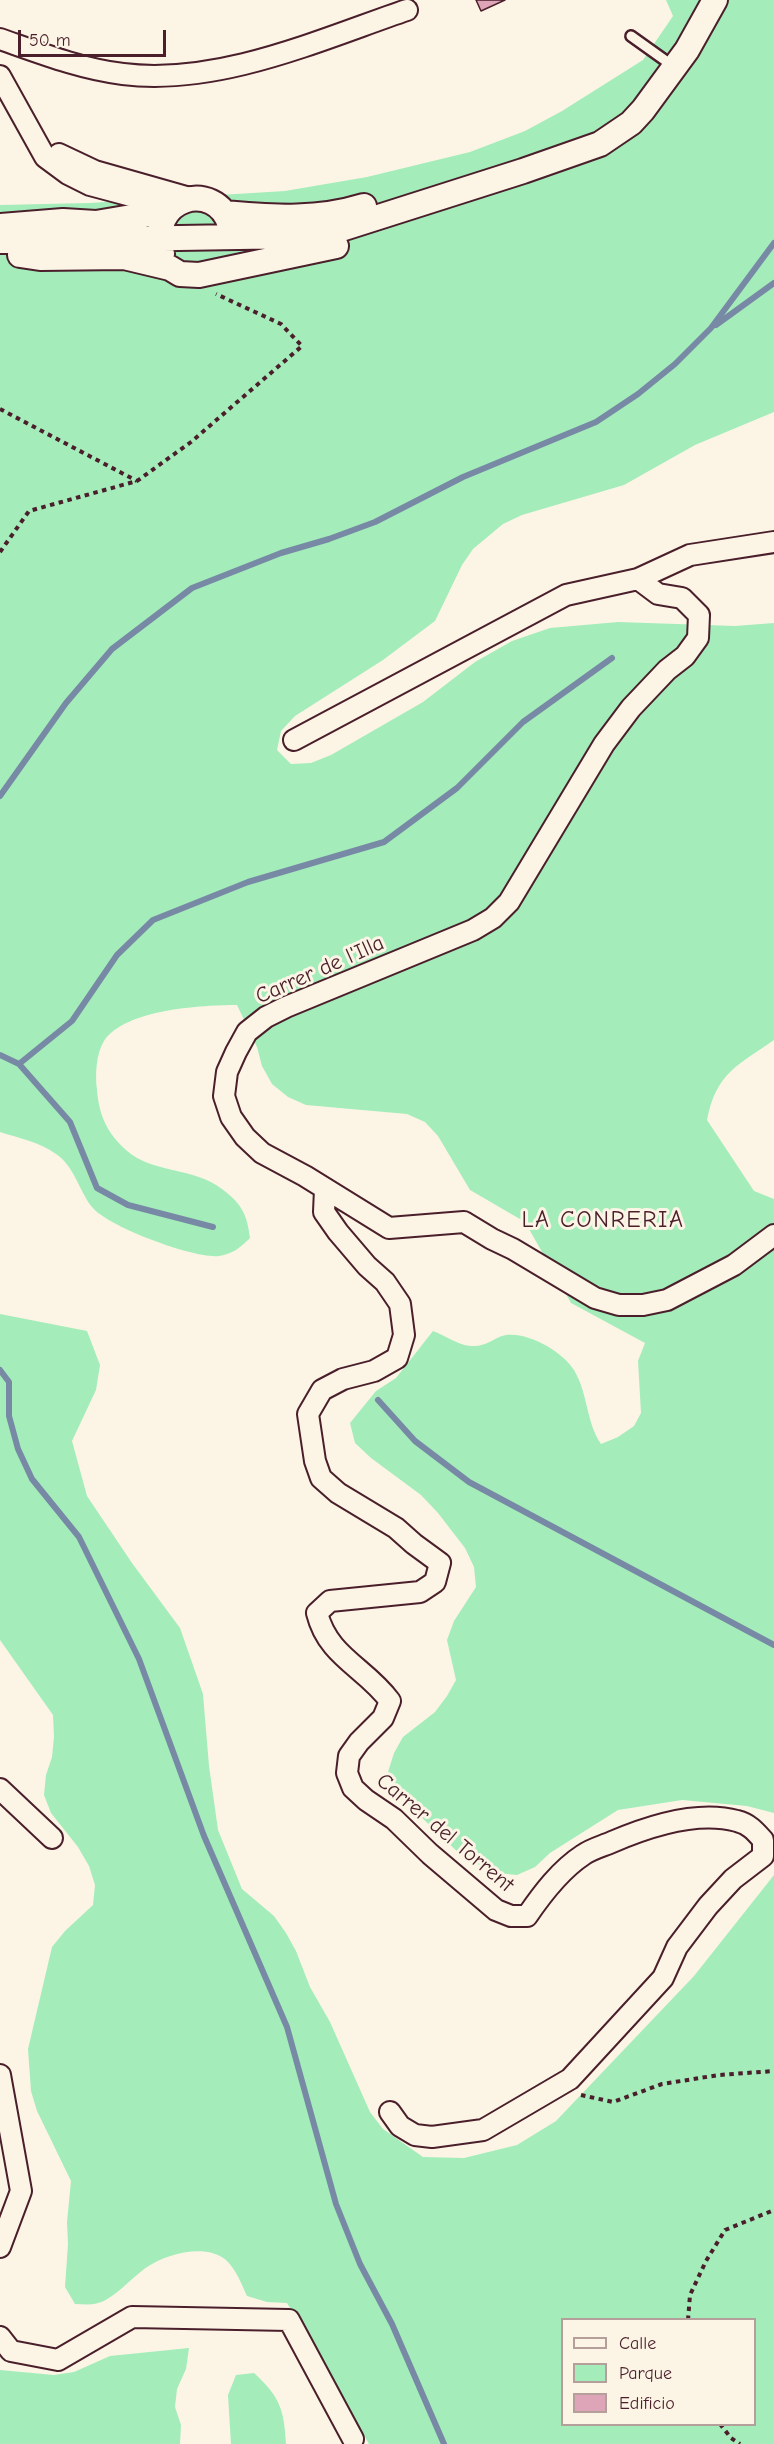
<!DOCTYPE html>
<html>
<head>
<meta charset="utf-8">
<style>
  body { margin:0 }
  #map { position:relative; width:774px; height:2444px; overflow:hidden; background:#fcf5e5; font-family:"Comic Neue",sans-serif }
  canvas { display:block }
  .legend { position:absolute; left:561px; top:2318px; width:195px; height:108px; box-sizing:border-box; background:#fcf5e5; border:2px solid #b59f9b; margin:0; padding:8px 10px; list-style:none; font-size:18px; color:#4a1f2b }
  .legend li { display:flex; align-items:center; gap:12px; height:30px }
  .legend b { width:30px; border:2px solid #b59f9b }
  .scale { position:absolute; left:18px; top:30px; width:148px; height:27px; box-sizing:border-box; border:3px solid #4a1f2b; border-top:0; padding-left:8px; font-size:18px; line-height:21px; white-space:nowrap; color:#4a1f2b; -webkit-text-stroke:4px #fcf5e5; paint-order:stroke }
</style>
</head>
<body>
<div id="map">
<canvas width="774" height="2444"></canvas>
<ul class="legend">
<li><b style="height:8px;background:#fcf5e5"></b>Calle</li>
<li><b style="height:16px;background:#a4ecba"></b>Parque</li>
<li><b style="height:16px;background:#dda5b7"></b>Edificio</li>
</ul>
<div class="scale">50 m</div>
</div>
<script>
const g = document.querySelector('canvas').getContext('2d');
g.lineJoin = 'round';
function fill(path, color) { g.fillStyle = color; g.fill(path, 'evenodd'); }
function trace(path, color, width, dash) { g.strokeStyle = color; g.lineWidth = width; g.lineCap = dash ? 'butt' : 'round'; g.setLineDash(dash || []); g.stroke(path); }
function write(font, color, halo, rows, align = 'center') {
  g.font = font + ' "Comic Neue",sans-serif'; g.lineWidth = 6; g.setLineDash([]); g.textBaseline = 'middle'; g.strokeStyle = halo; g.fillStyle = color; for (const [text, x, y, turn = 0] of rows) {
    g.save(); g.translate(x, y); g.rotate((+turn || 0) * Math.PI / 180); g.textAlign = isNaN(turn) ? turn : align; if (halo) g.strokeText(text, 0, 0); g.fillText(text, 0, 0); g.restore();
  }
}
fill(new Path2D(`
  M666,0H774V412L695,445L624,485L522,515L503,524L473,549L462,565L435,621L383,660L295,716L281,731L277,750L291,764L311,763L331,755L423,702L475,662L512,641L550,628L618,622L735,626L774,623V1040C738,1065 716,1073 707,1120L754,1191L774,1199V1813L747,1806L682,1800L618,1810L550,1853L535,1867L517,1875L497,1873L464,1858L395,1792L388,1772L394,1753L403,1737L435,1712L447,1696L456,1680L447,1640L454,1621L476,1587L474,1567L465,1548L438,1513L421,1495L371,1458L355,1443L350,1423L376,1391L396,1378L433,1331C444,1335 460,1346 471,1346C488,1347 494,1337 506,1335C529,1332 563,1352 574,1370C588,1393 586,1422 601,1444L618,1437L634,1426L641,1413L638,1361L645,1343L571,1303L525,1222L470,1190L438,1136L425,1122L407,1114L306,1105L288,1097L272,1084L262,1066L257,1047L237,1005C203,1005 125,1009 104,1041C96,1054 95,1075 97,1090C99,1115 107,1133 126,1150C153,1174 194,1167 222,1189C242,1204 247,1214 250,1238C241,1247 233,1254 219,1256C195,1259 108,1227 92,1207C79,1191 75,1167 56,1154C39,1142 19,1138 0,1132V205L89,203L285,191L367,177L470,152L525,131L562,111L643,60L673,16Z
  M0,1314L87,1331L100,1365L96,1390L72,1441L87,1496L132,1563L180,1628L203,1694L209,1766L218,1830L242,1889L274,1916L286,1933L296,1951L310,1987L330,2022L370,2112L383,2129L423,2157L464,2158L517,2145L556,2121L694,1976L774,1875V2444H369L287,2303L267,2302L247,2296C242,2285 236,2269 226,2260C205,2243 167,2254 147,2267C132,2277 112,2302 94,2304C88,2305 81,2304 75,2304L65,2287L68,2244L67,2222L71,2181L37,2111L31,2091L28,2049L52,1947L65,1931L93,1905L95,1885L89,1866L78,1847L51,1813L44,1795L46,1775L52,1757L54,1737L53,1715L0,1640ZM562,2320H754V2424H562Z
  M189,2348L186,2369L177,2389L175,2407L181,2425L180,2444H0V2370L54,2375L74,2372L110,2356Z
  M254,2373C280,2397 284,2409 286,2444H231L228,2395L236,2375Z`), '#a4ecba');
trace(new Path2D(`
  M716,325L774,283
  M0,796L66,703L112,649L192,588L281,553L329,539L375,522L463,477L596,422L638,394L675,364L711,328L774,243
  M0,1055L19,1064L72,1021L117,955L153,920L248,882L384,842L457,788L523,722L612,658
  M19,1064L70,1122L97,1188L128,1205L213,1227
  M0,1370L9,1382V1416L18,1449L32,1479L79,1537L139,1659L204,1836L287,2027L336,2204L360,2264L392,2324L444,2444
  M378,1400L415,1441L469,1482L774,1645`), '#7789a4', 6);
const building = new Path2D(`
  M476,0H505L481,11Z`);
fill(building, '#dda5b7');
trace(building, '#4a1f2b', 1.5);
const service = new Path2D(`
  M631,36L673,66`);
const minor = new Path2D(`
  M0,39C40,53 81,69 123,74C218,86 319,40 407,10
  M0,76L45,157L68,174L90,185L135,197L167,211
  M59,154L95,171L190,198
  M638,579L658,594L682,598L699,615L698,638L685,656L667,670L631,708L604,744L509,902L493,918L473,930L286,1007L266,1017L247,1032L236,1052L227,1072L224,1096L231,1117L245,1137L262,1153L305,1176L389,1228L464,1222L492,1239L513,1249L595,1298L619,1305H643L667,1300L734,1265L774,1235
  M294,740L566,595L638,579L690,555L774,542
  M325,1189L324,1212L338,1232L367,1266L385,1282L400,1304L404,1335L397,1358L374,1371L343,1379L322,1390L308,1414L315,1461L321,1478L338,1493L396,1528L414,1544L440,1563L435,1582L420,1592L330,1601L317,1613C328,1657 365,1667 390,1701L383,1718L359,1742L349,1756L347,1773L353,1788L366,1800L394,1819L430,1854L496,1910L511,1916H527C542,1894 560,1870 583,1855C591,1849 603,1846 612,1842C649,1826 697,1810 737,1821C749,1824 755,1831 763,1840V1856L733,1879L708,1906L677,1947L663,1978L570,2079L483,2130L432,2137L415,2135L400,2126L390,2112
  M0,1789L52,1838
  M0,2075L21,2191L0,2247
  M0,2337L11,2351L58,2360L132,2317L289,2320L353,2439`);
const tertiary = new Path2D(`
  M224,213C274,217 315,221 364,206
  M0,226L63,221L96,223L167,211
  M0,241L298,236L341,229L523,171L600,144L631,123L643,110L687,50L715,0
  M162,254C146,196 216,179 230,225
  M20,255L40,258L124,257L170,268L180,274L199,275L336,246`);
trace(service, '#4a1f2b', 14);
trace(minor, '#4a1f2b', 24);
trace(tertiary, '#4a1f2b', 28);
trace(new Path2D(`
  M0,409L137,481
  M0,552L29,511L137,481L191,442L302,346L281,324L216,294
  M581,2095L613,2102L662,2084L719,2075L774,2071
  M688,2320L690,2295L706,2261L725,2230L774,2210
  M720,2424L731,2438L740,2444`), '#4a1f2b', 4, [4.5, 4.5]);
trace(service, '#fcf5e5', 9);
trace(minor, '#fcf5e5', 20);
trace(tertiary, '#fcf5e5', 24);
write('22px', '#4a1f2b', '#fcf5e5', [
  ["Carrer de l'Illa",320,970,-24],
  ["Carrer del Torrent",445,1833,40]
]);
g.letterSpacing = '1.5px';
write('24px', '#4a1f2b', '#fcf5e5', [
  ["LA CONRERIA",603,1220]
]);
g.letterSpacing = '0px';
</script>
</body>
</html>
